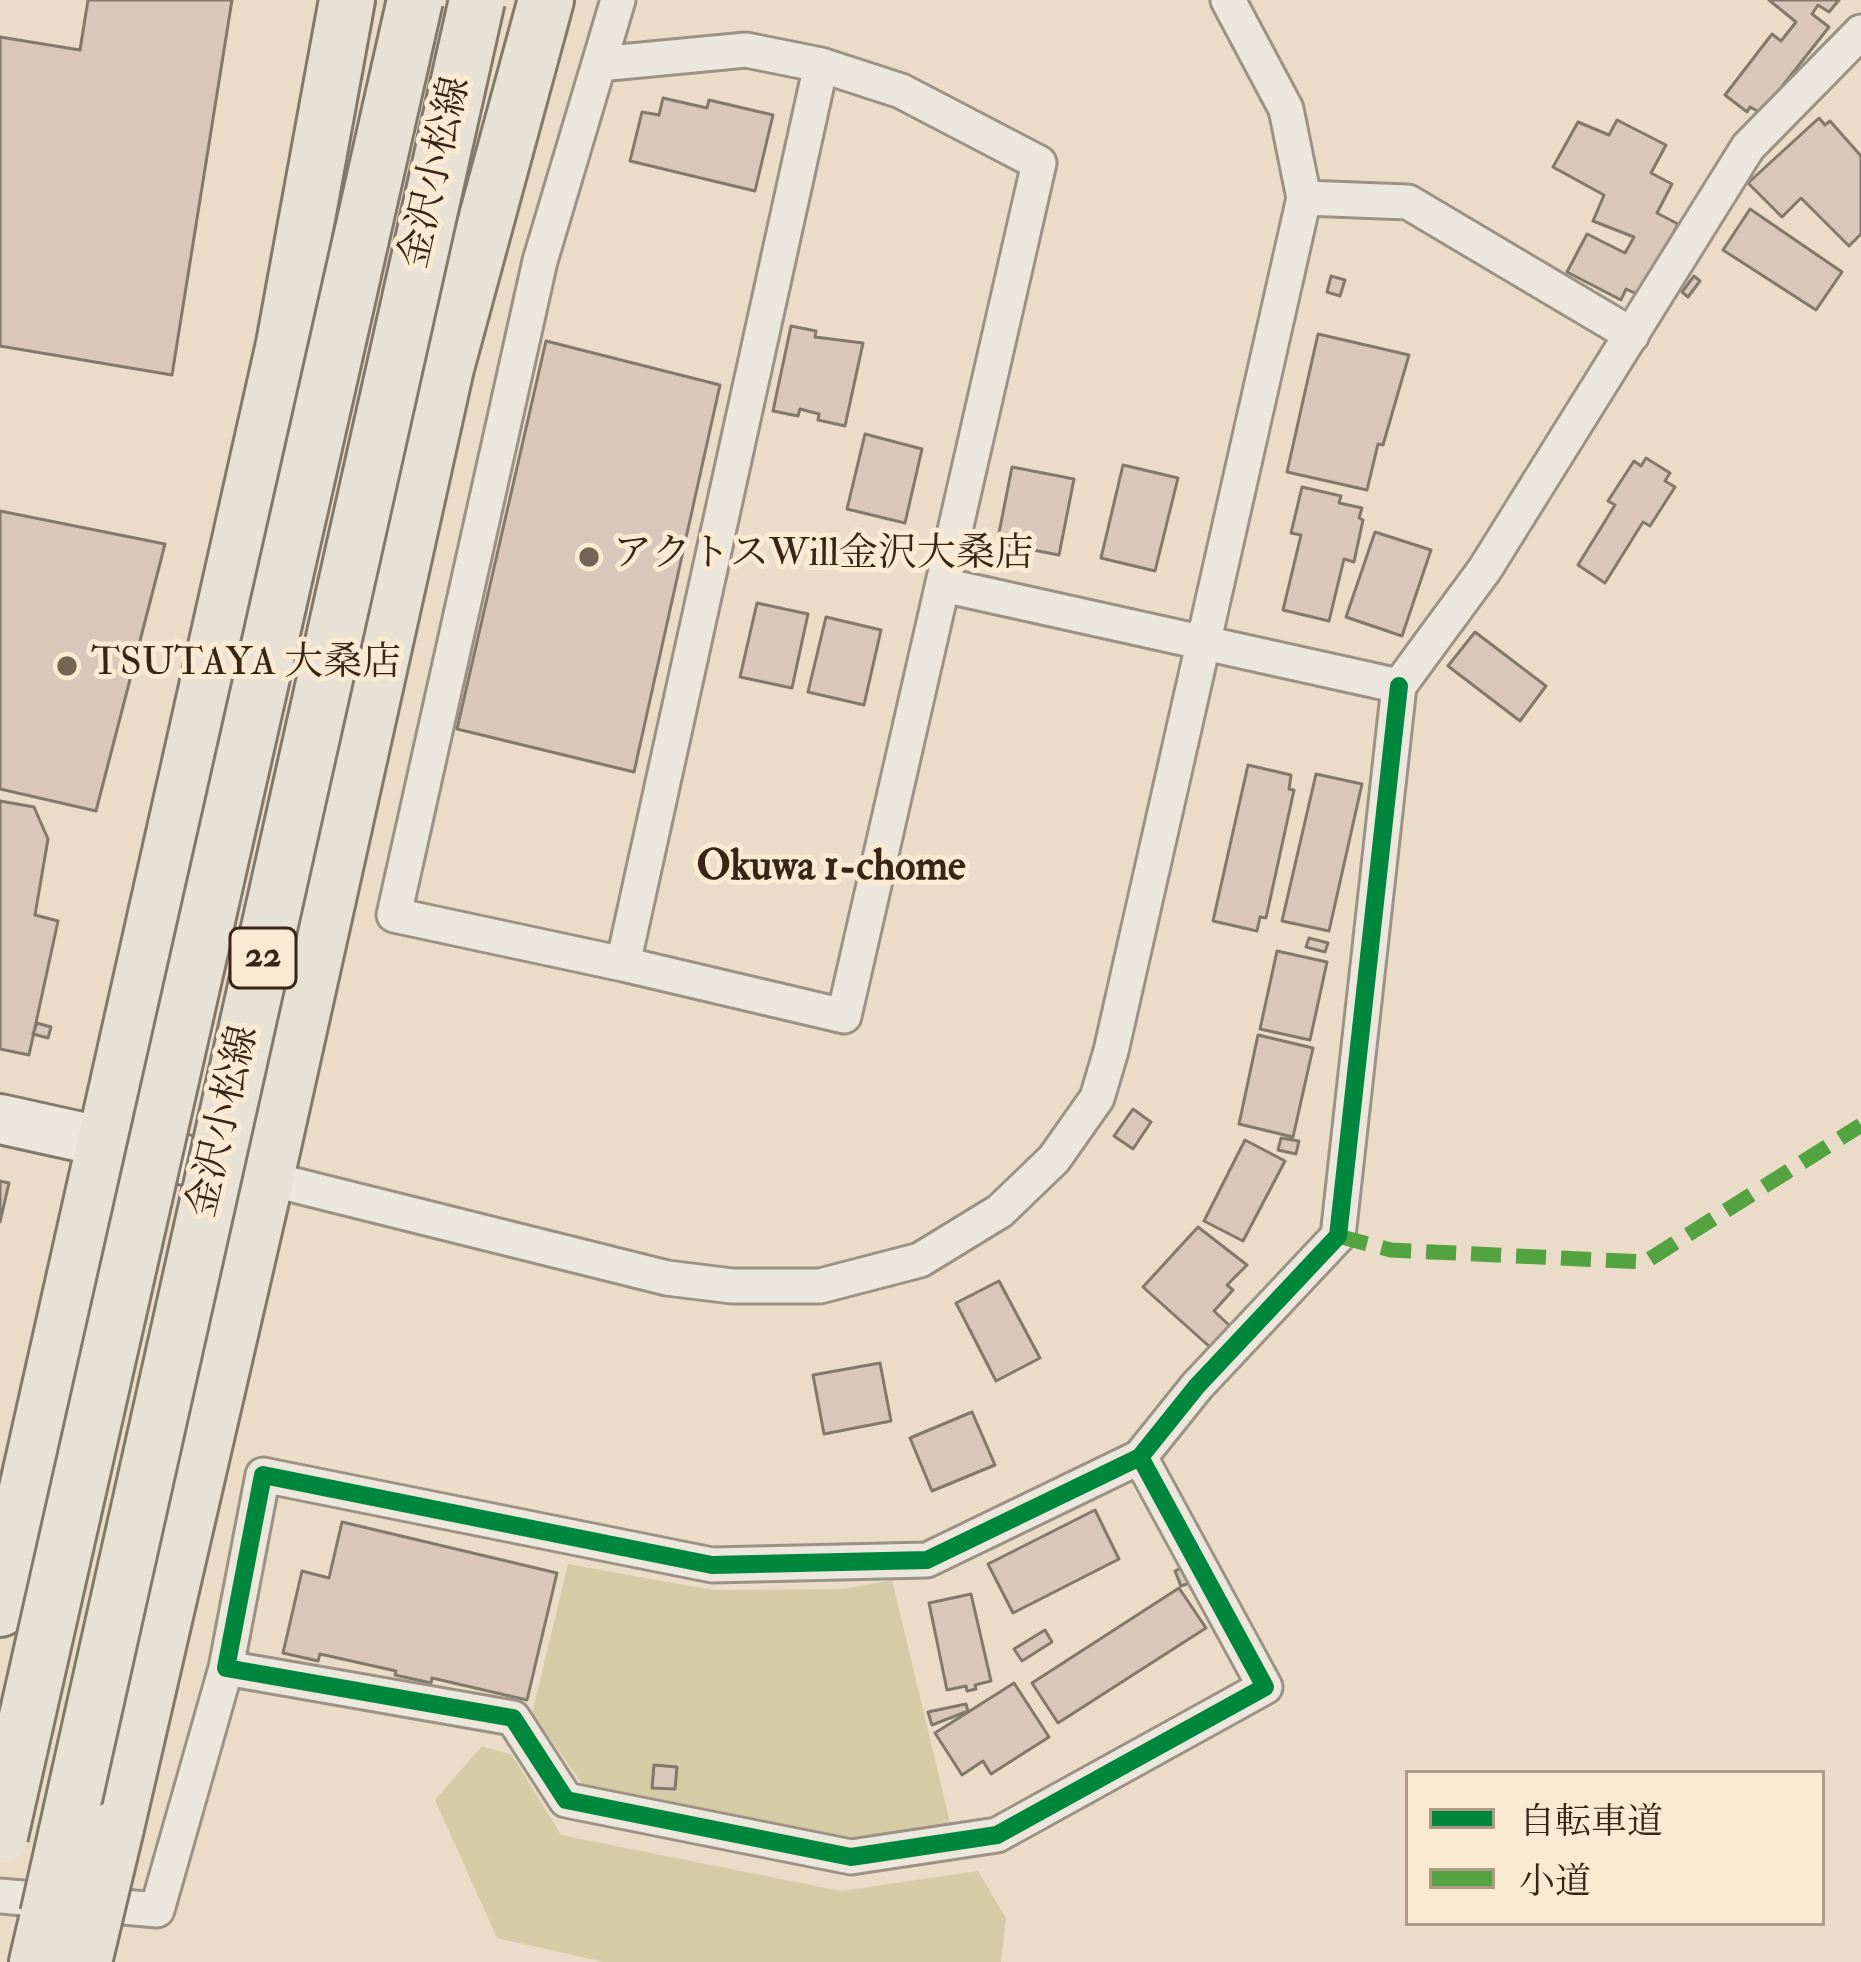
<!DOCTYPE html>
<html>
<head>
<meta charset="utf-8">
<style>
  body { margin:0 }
  #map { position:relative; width:1861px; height:1962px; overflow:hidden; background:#eadcc8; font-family:"IM FELL Double Pica","Noto Serif JP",serif }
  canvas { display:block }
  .legend { position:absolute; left:1405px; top:1770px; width:420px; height:156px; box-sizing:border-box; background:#fbead2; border:3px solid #ad9b87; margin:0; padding:15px 21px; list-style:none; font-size:36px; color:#382516 }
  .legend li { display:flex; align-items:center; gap:24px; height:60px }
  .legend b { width:60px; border:3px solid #ad9b87 }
</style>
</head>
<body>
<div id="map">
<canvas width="1861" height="1962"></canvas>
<ul class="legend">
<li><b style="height:15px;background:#00873e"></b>自転車道</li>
<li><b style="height:15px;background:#53a340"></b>小道</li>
</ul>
</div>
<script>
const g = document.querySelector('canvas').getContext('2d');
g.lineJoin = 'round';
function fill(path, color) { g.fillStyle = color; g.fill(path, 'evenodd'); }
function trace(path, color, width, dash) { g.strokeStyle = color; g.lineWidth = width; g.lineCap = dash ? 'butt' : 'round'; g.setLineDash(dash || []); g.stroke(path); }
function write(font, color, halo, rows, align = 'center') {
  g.font = font + ' "IM FELL Double Pica","Noto Serif JP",serif'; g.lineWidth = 10; g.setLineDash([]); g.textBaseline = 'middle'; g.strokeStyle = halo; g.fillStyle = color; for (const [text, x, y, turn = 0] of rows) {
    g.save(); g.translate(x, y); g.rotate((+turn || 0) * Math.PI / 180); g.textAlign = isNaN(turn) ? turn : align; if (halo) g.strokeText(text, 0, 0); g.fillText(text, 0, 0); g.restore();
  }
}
fill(new Path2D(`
  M568,1564L712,1590L844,1589L892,1580L954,1839L851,1857L598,1805L532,1714Z
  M482,1746L512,1755L561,1835L841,1891L978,1871L1006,1918L1001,1962H604L497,1938L435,1800Z`), '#d5cca6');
const building = new Path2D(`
  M88,0H232L172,375L0,346V37L80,50Z
  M1769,0H1839L1829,12L1818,5L1812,14L1829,27L1761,113L1750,107L1747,112L1725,95L1772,34L1781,41L1796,22Z
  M663,98L707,108L709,100L773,115L755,191L630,161L642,112L659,115Z
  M1819,118L1825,125L1830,121L1861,156V234L1849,246L1801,198L1782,217L1748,183Z
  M1617,120L1666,145L1651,173L1672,184L1657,213L1678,224L1641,296L1626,289L1621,300L1567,272L1587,234L1625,253L1634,237L1593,221L1604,195L1553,167L1578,122L1609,135Z
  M1750,209L1842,272L1816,310L1723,250Z
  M1331,276L1345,280L1340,296L1327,292Z
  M1694,276L1700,281L1688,297L1682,292Z
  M791,326L816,331L815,337L863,343L845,426L818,420L819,414L800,409L798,416L773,411Z
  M1318,334L1409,355L1383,445L1378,444L1367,490L1287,472Z
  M546,341L720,385L634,772L457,729Z
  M865,434L922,449L905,523L847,509Z
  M1646,458L1670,473L1665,481L1675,487L1650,526L1643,522L1605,583L1578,565L1615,505L1608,501L1634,461L1641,466Z
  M1123,465L1178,478L1155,571L1101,558Z
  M1012,467L1074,479L1059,555L997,543Z
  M1302,487L1341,496L1339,503L1362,508L1359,518L1363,520L1354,562L1344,559L1329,621L1283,610L1301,535L1291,533Z
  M0,511L165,544L96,811L0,789Z
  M1375,532L1431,550L1402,636L1346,617Z
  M757,603L808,614L792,688L740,677Z
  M826,617L881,630L864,705L808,692Z
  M1475,632L1546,686L1520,721L1448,666Z
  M1248,765L1291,775L1289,789L1294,790L1266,918L1260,917L1257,931L1213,921Z
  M1316,774L1362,784L1329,931L1282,921Z
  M0,801L34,807L48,839L35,915L58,921L29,1055L0,1049Z
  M1309,938L1328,943L1325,952L1306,947Z
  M1277,951L1327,962L1310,1040L1260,1029Z
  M37,1023L51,1027L48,1038L33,1034Z
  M1258,1035L1313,1048L1293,1137L1239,1124Z
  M1133,1109L1151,1122L1133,1149L1114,1136Z
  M1281,1138L1299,1141L1296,1154L1278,1150Z
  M1245,1140L1285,1161L1243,1241L1204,1221Z
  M0,1181L9,1183L0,1222Z
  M1198,1227L1247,1265L1227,1285L1233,1290L1214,1311L1230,1326L1211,1348L1143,1287Z
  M999,1281L1040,1358L996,1381L956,1303Z
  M880,1363L891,1421L824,1434L813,1375Z
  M972,1412L995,1465L932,1491L910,1438Z
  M1095,1510L1119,1559L1013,1613L988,1564Z
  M342,1522L557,1573L527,1700L432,1678L431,1683L395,1675L396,1671L320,1654L318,1661L283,1653L302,1571L329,1578Z
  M1186,1566L1192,1582L1181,1586L1175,1571Z
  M1179,1588L1206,1628L1058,1723L1032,1683Z
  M971,1594L991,1681L975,1685L976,1689L967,1691L966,1686L947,1690L929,1603Z
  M1045,1630L1052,1642L1022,1661L1014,1649Z
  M1014,1683L1049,1737L991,1774L983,1761L962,1775L935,1733Z
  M966,1704L968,1711L932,1725L928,1712Z
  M654,1765L677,1767L675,1789L652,1788Z`);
fill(building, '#d9c7bb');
trace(building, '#82786c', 3);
const street = new Path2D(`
  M599,64L746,50L821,65L623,964L394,915L540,261L618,0
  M1304,198L1408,202L1632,335
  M943,585L1399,686L1485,569L1748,147L1861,32
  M623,964L844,1016L1039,163L901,91L821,65
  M266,1178L667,1278L732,1286H820L920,1260L1000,1211L1054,1159L1097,1098L1111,1051L1304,198L1286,109L1228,0
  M1140,1457L1265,1687L997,1835L851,1857L566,1800L513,1718L226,1668L263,1475L712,1565L927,1560L1140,1457L1197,1386L1338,1236L1399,686
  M0,1896L157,1910L226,1668`);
const secondary = new Path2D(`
  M0,1119L253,1175`);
const primary = new Path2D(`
  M0,1609L284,344L347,0
  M116,1828L266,1178L446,368L546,0
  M37,1962L48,1915
  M84,1962L94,1920`);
trace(street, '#9b9184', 39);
trace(secondary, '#82786c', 54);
trace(primary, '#82786c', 60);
trace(street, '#ede6dc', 33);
trace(secondary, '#ede6dc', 48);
trace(primary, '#eae1d6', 54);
const primaryBridge = new Path2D(`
  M0,1836L415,0
  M48,1915L477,0
  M94,1920L116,1828`);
trace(primaryBridge, '#82786c', 60, []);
trace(primaryBridge, '#eae1d6', 54);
trace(new Path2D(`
  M1338,1236L1391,1250L1645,1262L1861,1125`), '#53a340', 15, [30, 15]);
trace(new Path2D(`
  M1140,1457L1265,1687L997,1835L851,1857L566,1800L513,1718L226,1668L263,1475L712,1565L927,1560L1140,1457L1197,1386L1338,1236L1399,686`), '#00873e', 18);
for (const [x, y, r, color] of [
  [589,557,12,"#766554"],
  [67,666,12,"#766554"]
]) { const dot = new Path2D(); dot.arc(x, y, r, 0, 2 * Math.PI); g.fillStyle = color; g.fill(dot); trace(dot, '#fbead2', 4.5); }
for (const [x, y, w] of [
  [263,958,66]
]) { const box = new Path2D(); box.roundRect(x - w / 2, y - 30, w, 60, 9); g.fillStyle = '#fbead2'; g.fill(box); trace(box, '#382516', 3); }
write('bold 36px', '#382516', null, [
  ["22",263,958]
]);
write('39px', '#382516', '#fbead2', [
  ["金沢小松線",438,173,-77],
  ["金沢小松線",226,1122,-77]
]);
write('39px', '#382516', '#fbead2', [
  ["アクトスWill金沢大桑店",613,557],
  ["TSUTAYA 大桑店",91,666]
], 'left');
write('bold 42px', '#382516', '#fbead2', [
  ["Okuwa 1-chome",831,870]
]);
</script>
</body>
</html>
